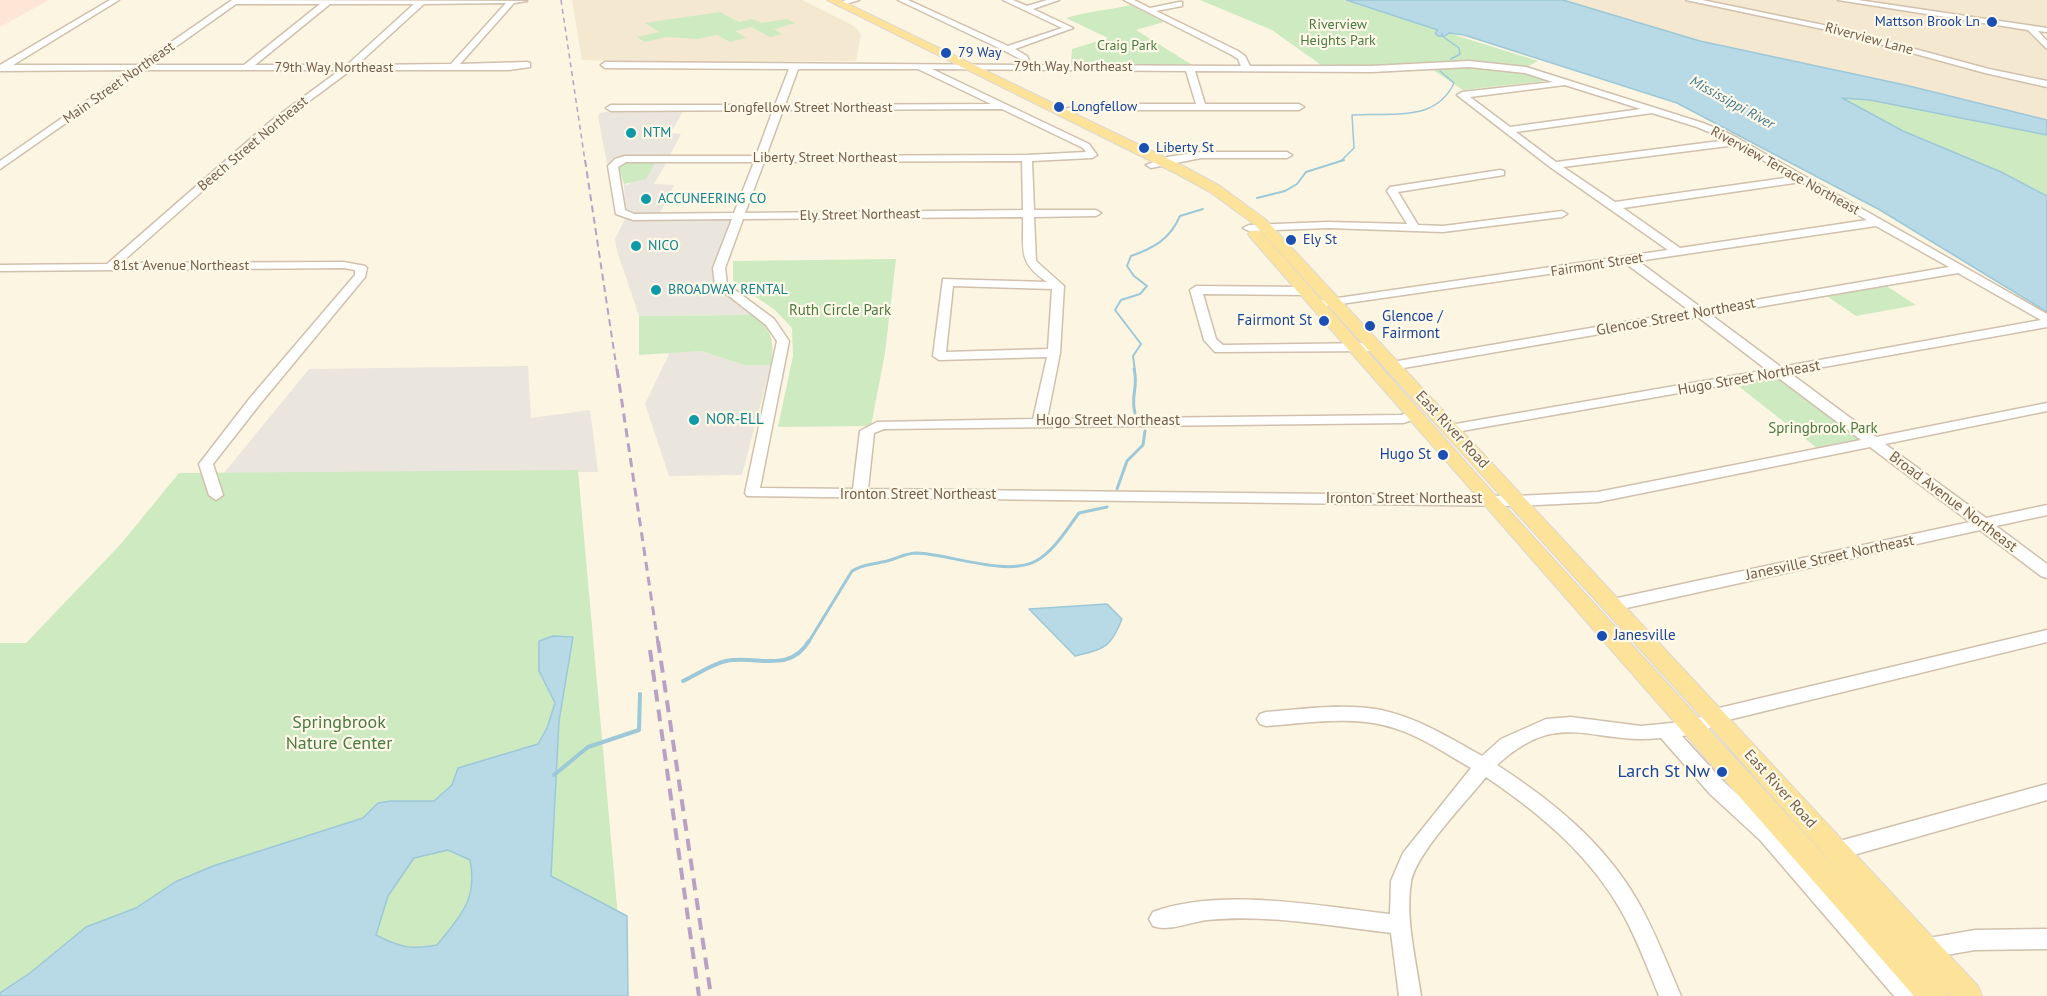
<!DOCTYPE html>
<html>
<head>
<meta charset="utf-8">
<style>
  body { margin:0 }
  canvas { display:block; background:#fcf5e2 }
</style>
</head>
<body>
<canvas width="2047" height="996"></canvas>
<script>
const g = document.querySelector('canvas').getContext('2d');
g.lineJoin = 'round';
function fill(path, color) { g.fillStyle = color; g.fill(path, 'evenodd'); }
function trace(path, color, width, dash) { g.strokeStyle = color; g.lineWidth = width; g.lineCap = dash ? 'butt' : 'round'; g.setLineDash(dash || []); g.stroke(path); }
function write(font, color, halo, rows, align = 'center') {
  g.font = font + ' "PT Sans",sans-serif'; g.lineWidth = 4.5; g.setLineDash([]); g.textBaseline = 'middle'; g.strokeStyle = halo; g.fillStyle = color; for (const [text, x, y, turn = 0] of rows) {
    g.save(); g.translate(x, y); g.rotate((+turn || 0) * Math.PI / 180); g.textAlign = isNaN(turn) ? turn : align; if (halo) g.strokeText(text, 0, 0); g.fillText(text, 0, 0); g.restore();
  }
}
fill(new Path2D(`
  M572,0H802L854,26L861,34L856,61L655,62L582,60Z
  M1563,0H1681L1820,28L2047,85V120L1905,85L1700,41Z
  M1695,0H1837L2022,27L2029,30L2047,50V82L1830,27Z
  M1849,0H2047V29Z`), '#f4e8d1');
fill(new Path2D(`
  M0,0H49L0,27Z`), '#fde6d6');
fill(new Path2D(`
  M610,111H683L671,133L681,134L670,155L618,158L607,164L598,116L600,113Z
  M668,160L654,184L674,185L660,213H630L625,211L624,184L628,185L656,161Z
  M625,219H732L712,270L715,287L752,315L639,316L617,251L615,239Z
  M701,351L744,365H771L742,475L669,476L645,404L670,352Z
  M528,366L531,418L590,410L598,472L224,473L309,369Z`), '#ebe6dd');
fill(new Path2D(`
  M1200,0H1343L1538,61L1527,67L1455,61L1365,66L1321,65L1272,30Z
  M1131,5L1164,22L1136,30L1194,66L1071,65L1072,49L1108,38L1066,18C1088,11 1109,10 1131,5Z
  M720,12L739,22L752,19L762,23L787,19L795,23L774,29L782,34L770,37L751,27L735,31L746,38L730,42L717,35L698,39L667,37L645,42L637,37L659,32L645,23Z
  M1479,66L1529,73L1555,80L1463,90L1430,68Z
  M1841,98L1870,100L2047,135V196L2001,172L1903,131Z
  M626,161H656L646,179L624,184L618,165Z
  M896,259L885,353L871,426L778,427L793,356L792,328L775,310L733,281V261Z
  M1880,282L1916,305L1856,316L1821,292Z
  M752,315C772,326 775,344 771,365H744L701,351L639,355V316Z
  M1778,372L1872,442L1822,452L1732,381Z
  M578,470L625,996H0V643H26L120,545L179,473Z`), '#cdeac1');
const water = new Path2D(`
  M1346,0H1563L1700,41L1905,85L2047,120V135L1870,100L1842,98L1903,131L2001,172L2047,196V312L1880,210L1677,103L1464,35L1449,33L1445,36H1438L1435,33L1438,30Z
  M1107,604L1122,619C1111,648 1104,649 1075,656L1029,609Z
  M553,636L573,637L559,721L551,876L627,916L628,996H0V993L30,973L86,927L136,908L175,882L213,866L363,818L378,803L391,801H434L452,785L458,768L538,744L547,728L555,703L539,671V641ZM448,850L470,860C478,900 460,916 437,945C411,950 399,947 376,935L388,896L414,858Z`);
fill(water, '#b7dae6');
trace(water, '#9dc8d8', 1.5);
trace(new Path2D(`
  M1442,33V36L1459,48L1460,54L1451,59
  M1341,161L1354,148L1352,115C1388,112 1435,124 1454,83L1440,71`), '#9dc8d8', 1.5);
trace(new Path2D(`
  M1257,198L1285,191L1297,184L1306,172L1344,160
  M1135,371L1133,356L1141,344L1115,310L1121,300L1140,294L1147,286L1134,276L1127,266L1131,256C1154,248 1170,239 1180,216L1203,209`), '#9dc8d8', 2);
trace(new Path2D(`
  M1134,369C1139,387 1130,396 1135,413
  M1117,489L1127,461L1143,445L1145,431
  M808,643L852,571C863,564 870,565 882,562C895,560 904,553 917,553C949,554 1007,577 1036,561C1054,551 1067,529 1079,513L1107,507`), '#9dc8d8', 3);
trace(new Path2D(`
  M683,681C696,675 712,664 726,661C757,655 789,674 809,641
  M554,775L588,747L639,730L640,694`), '#9dc8d8', 4);
const minor = new Path2D(`
  M110,0H119L13,65H138L232,0L527,1L514,3L460,64L527,62L530,63V67L509,70H351L277,125L121,263L344,262L365,266L367,268L365,277L260,404L213,464L223,495L216,500L209,495L199,464L250,398L355,275V270L344,268L0,271V265L107,264L271,121L340,70H142L0,169V161L131,70L0,71V65ZM506,3L451,64L357,65L424,4ZM236,4H320L244,65H150ZM330,4H414L347,65H255Z
  M846,0H859L840,6L836,4Z
  M898,0H908L1008,46L1062,28L1003,0H1013L1027,6L1047,0H1059L1033,9L1073,28L1015,49L1027,56L1031,65L1241,66L1238,59L1232,55L1124,0H1134L1150,8L1179,2H1182V6L1156,11L1238,51L1245,56L1250,66H1372L1469,61L1526,67L1703,123L1732,135L2047,314V327L1790,373L1876,437L2047,403V411L1885,444L1986,518L2047,505V515L1996,526L2047,564V578L2041,576L1980,530L1613,611L1607,609L1605,605L1607,601L1613,599L1970,522L1870,447L1598,502L1517,506L747,496L745,493L777,341L766,325L715,285L713,268L732,219L633,220L616,214L608,166L615,159L625,156H756L773,110L611,111L606,108L611,105H775L789,69L605,68L601,65L605,62L1022,65L1020,59L1005,51ZM1469,67L1525,73L1553,82L1462,92L1457,95L1550,167L1668,250L1317,301L1311,305L1313,308L1625,263L1690,311L1392,362L1385,366L1392,370L1698,317L1767,370L1450,425L1443,429L1450,433L1776,376L1861,440L1598,492L1517,496L868,489L874,433L884,429L1403,423L1419,418L1421,415L1414,411L1401,415L1047,419L1060,353L1064,286L1036,261L1034,217L1096,216L1101,213L1096,210H1034L1032,161L1092,158L1097,155L1089,144L932,69L1186,71L1196,104H1087L1060,110V114L1063,115L1087,110H1299L1304,107L1299,104H1205L1195,71L1372,72ZM798,69H918L991,104L785,105ZM1565,85L1641,109L1510,127L1470,97ZM1002,109L1083,148L1086,152L1027,155L766,156L783,110ZM1652,113L1697,127L1728,140L1556,162L1516,132ZM1736,145L1792,177L1615,202L1563,167ZM1022,161L1023,210L745,213L764,162ZM626,162H754L734,213L634,214L625,210L618,167ZM1801,182L1867,220L1680,248L1623,208ZM1023,217C1024,250 1017,262 1047,282L943,279L933,356L939,360L1047,357L1033,419L877,422L860,431L853,489L760,488L789,341L774,319L727,284L725,268L743,219ZM1876,226L1949,267L1703,309L1638,261ZM1958,273L2041,320L1781,367L1711,315ZM953,286L1052,289L1048,349L946,352Z
  M1686,0H1702L1833,27L1989,69L2047,81V87L1985,73L1832,31Z
  M1838,0H1858L2047,28V32L2038,31L2047,41V49L2028,30Z
  M1201,152H1287L1292,155L1287,158H1201L1151,168L1146,165L1167,157Z
  M1500,170L1504,171V175L1398,192L1418,225L1443,226L1562,211L1567,214L1562,217L1443,232L1328,228L1249,231L1243,228L1249,225L1328,222L1407,224L1387,191L1390,187Z
  M1196,286L1304,287L1310,291L1304,295L1203,294L1216,339L1223,345L1376,343L1382,347L1376,351L1215,352L1204,340L1190,290Z
  M2047,630V642L1720,722L1701,733L1682,736L1724,782L1774,828L1916,989L1919,996H1894L1760,840L1710,794L1661,738C1590,745 1560,707 1497,765C1553,801 1604,843 1637,900C1655,931 1667,964 1681,996H1659C1648,969 1638,942 1624,916C1592,857 1541,814 1486,777C1467,801 1416,853 1411,882C1405,918 1416,960 1421,996H1399L1391,933C1330,926 1268,914 1207,920C1190,922 1169,932 1153,926L1149,919L1153,912C1220,887 1319,906 1390,914L1391,881L1403,853L1471,768C1446,754 1421,736 1394,728C1353,715 1308,723 1266,726L1260,724L1257,719L1260,714L1266,712C1304,709 1344,703 1381,710C1418,718 1450,738 1482,756L1501,739L1546,719L1571,717L1641,726L1692,721L1715,709Z
  M2047,784V800L1836,860L1829,857L1826,851L1829,845L1836,842Z
  M2047,929V949L1975,950L1923,959L1915,956L1912,949L1915,942L1923,939L1975,930Z`);
const major = new Path2D(`
  M827,0H840L1187,168L1220,186L1265,219L1978,986L1982,996H1949L1946,992L1947,996H1914L1250,237L1248,234L1250,231H1260L1495,495L1845,878L1707,723L1255,225L1210,192L1177,174Z`);
trace(minor, '#d0c0ac', 3);
trace(major, '#ded8d3', 2);
fill(minor, '#fff');
fill(major, '#fce399');
trace(new Path2D(`
  M561,0L585,161`), '#b9a1c6', 1.5, [5, 4]);
trace(new Path2D(`
  M585,160L617,371`), '#b9a1c6', 2, [7, 4.5]);
trace(new Path2D(`
  M617,369L658,643`), '#b9a1c6', 3, [9, 6]);
trace(new Path2D(`
  M658,641L711,996
  M650,650L699,996`), '#b9a1c6', 4, [12, 8]);
for (const [x, y, r, color] of [
  [1992,22,6,"#1a4fb4"],
  [946,53,6,"#1a4fb4"],
  [1059,107,6,"#1a4fb4"],
  [631,133,6,"#0f9aa8"],
  [1144,148,6,"#1a4fb4"],
  [646,199,6,"#0f9aa8"],
  [1291,240,6,"#1a4fb4"],
  [636,246,6,"#0f9aa8"],
  [656,290,6,"#0f9aa8"],
  [1324,321,6,"#1a4fb4"],
  [1370,326,6,"#1a4fb4"],
  [694,420,6,"#0f9aa8"],
  [1443,455,6,"#1a4fb4"],
  [1602,636,6,"#1a4fb4"],
  [1722,772,6,"#1a4fb4"]
]) { const dot = new Path2D(); dot.arc(x, y, r, 0, 2 * Math.PI); g.fillStyle = color; g.fill(dot); trace(dot, '#fff9e9', 2); }
write('14px', '#164399', '#fff9e9', [
  ["Mattson Brook Ln",1980,22,"right"],
  ["79 Way",958,53],
  ["Longfellow",1071,107],
  ["Liberty St",1156,148],
  ["Ely St",1303,240]
], 'left');
write('14px', '#4b7a40', '#fff9e9', [
  ["Riverview",1338,25],
  ["Heights Park",1338,41],
  ["Craig Park",1127,46]
]);
write('14px', '#745d48', '#fff9e9', [
  ["Riverview Lane",1869,39,15],
  ["79th Way Northeast",1073,67],
  ["79th Way Northeast",334,68],
  ["Main Street Northeast",119,83,-35],
  ["Longfellow Street Northeast",808,108],
  ["Beech Street Northeast",253,144,-40],
  ["Liberty Street Northeast",825,158],
  ["Riverview Terrace Northeast",1785,171,29],
  ["Ely Street Northeast",860,215,-1],
  ["Fairmont Street",1597,265,-9],
  ["81st Avenue Northeast",181,266]
]);
write('italic 14px', '#447a8f', '#fff9e9', [
  ["Mississippi River",1732,103,29]
]);
write('14px', '#0d838f', '#fff9e9', [
  ["NTM",643,133],
  ["ACCUNEERING CO",658,199],
  ["NICO",648,246],
  ["BROADWAY RENTAL",668,290]
], 'left');
write('15px', '#4b7a40', '#fff9e9', [
  ["Ruth Circle Park",840,311],
  ["Springbrook Park",1823,429]
]);
write('15px', '#164399', '#fff9e9', [
  ["Glencoe /",1382,317],
  ["Fairmont",1382,334],
  ["Fairmont St",1312,321,"right"],
  ["Hugo St",1431,455,"right"],
  ["Janesville",1614,636]
], 'left');
write('15px', '#745d48', '#fff9e9', [
  ["Glencoe Street Northeast",1676,317,-10],
  ["Hugo Street Northeast",1749,378,-10],
  ["Hugo Street Northeast",1108,421],
  ["East River Road",1452,430,47],
  ["Ironton Street Northeast",918,495],
  ["Ironton Street Northeast",1404,499],
  ["Broad Avenue Northeast",1953,502,37],
  ["Janesville Street Northeast",1830,558,-12],
  ["East River Road",1780,789,48]
]);
write('15px', '#0d838f', '#fff9e9', [
  ["NOR-ELL",706,420]
], 'left');
write('18px', '#4b7a40', '#fff9e9', [
  ["Springbrook",339,723],
  ["Nature Center",339,744]
]);
write('18px', '#164399', '#fff9e9', [
  ["Larch St Nw",1710,772]
], 'right');
</script>
</body>
</html>
